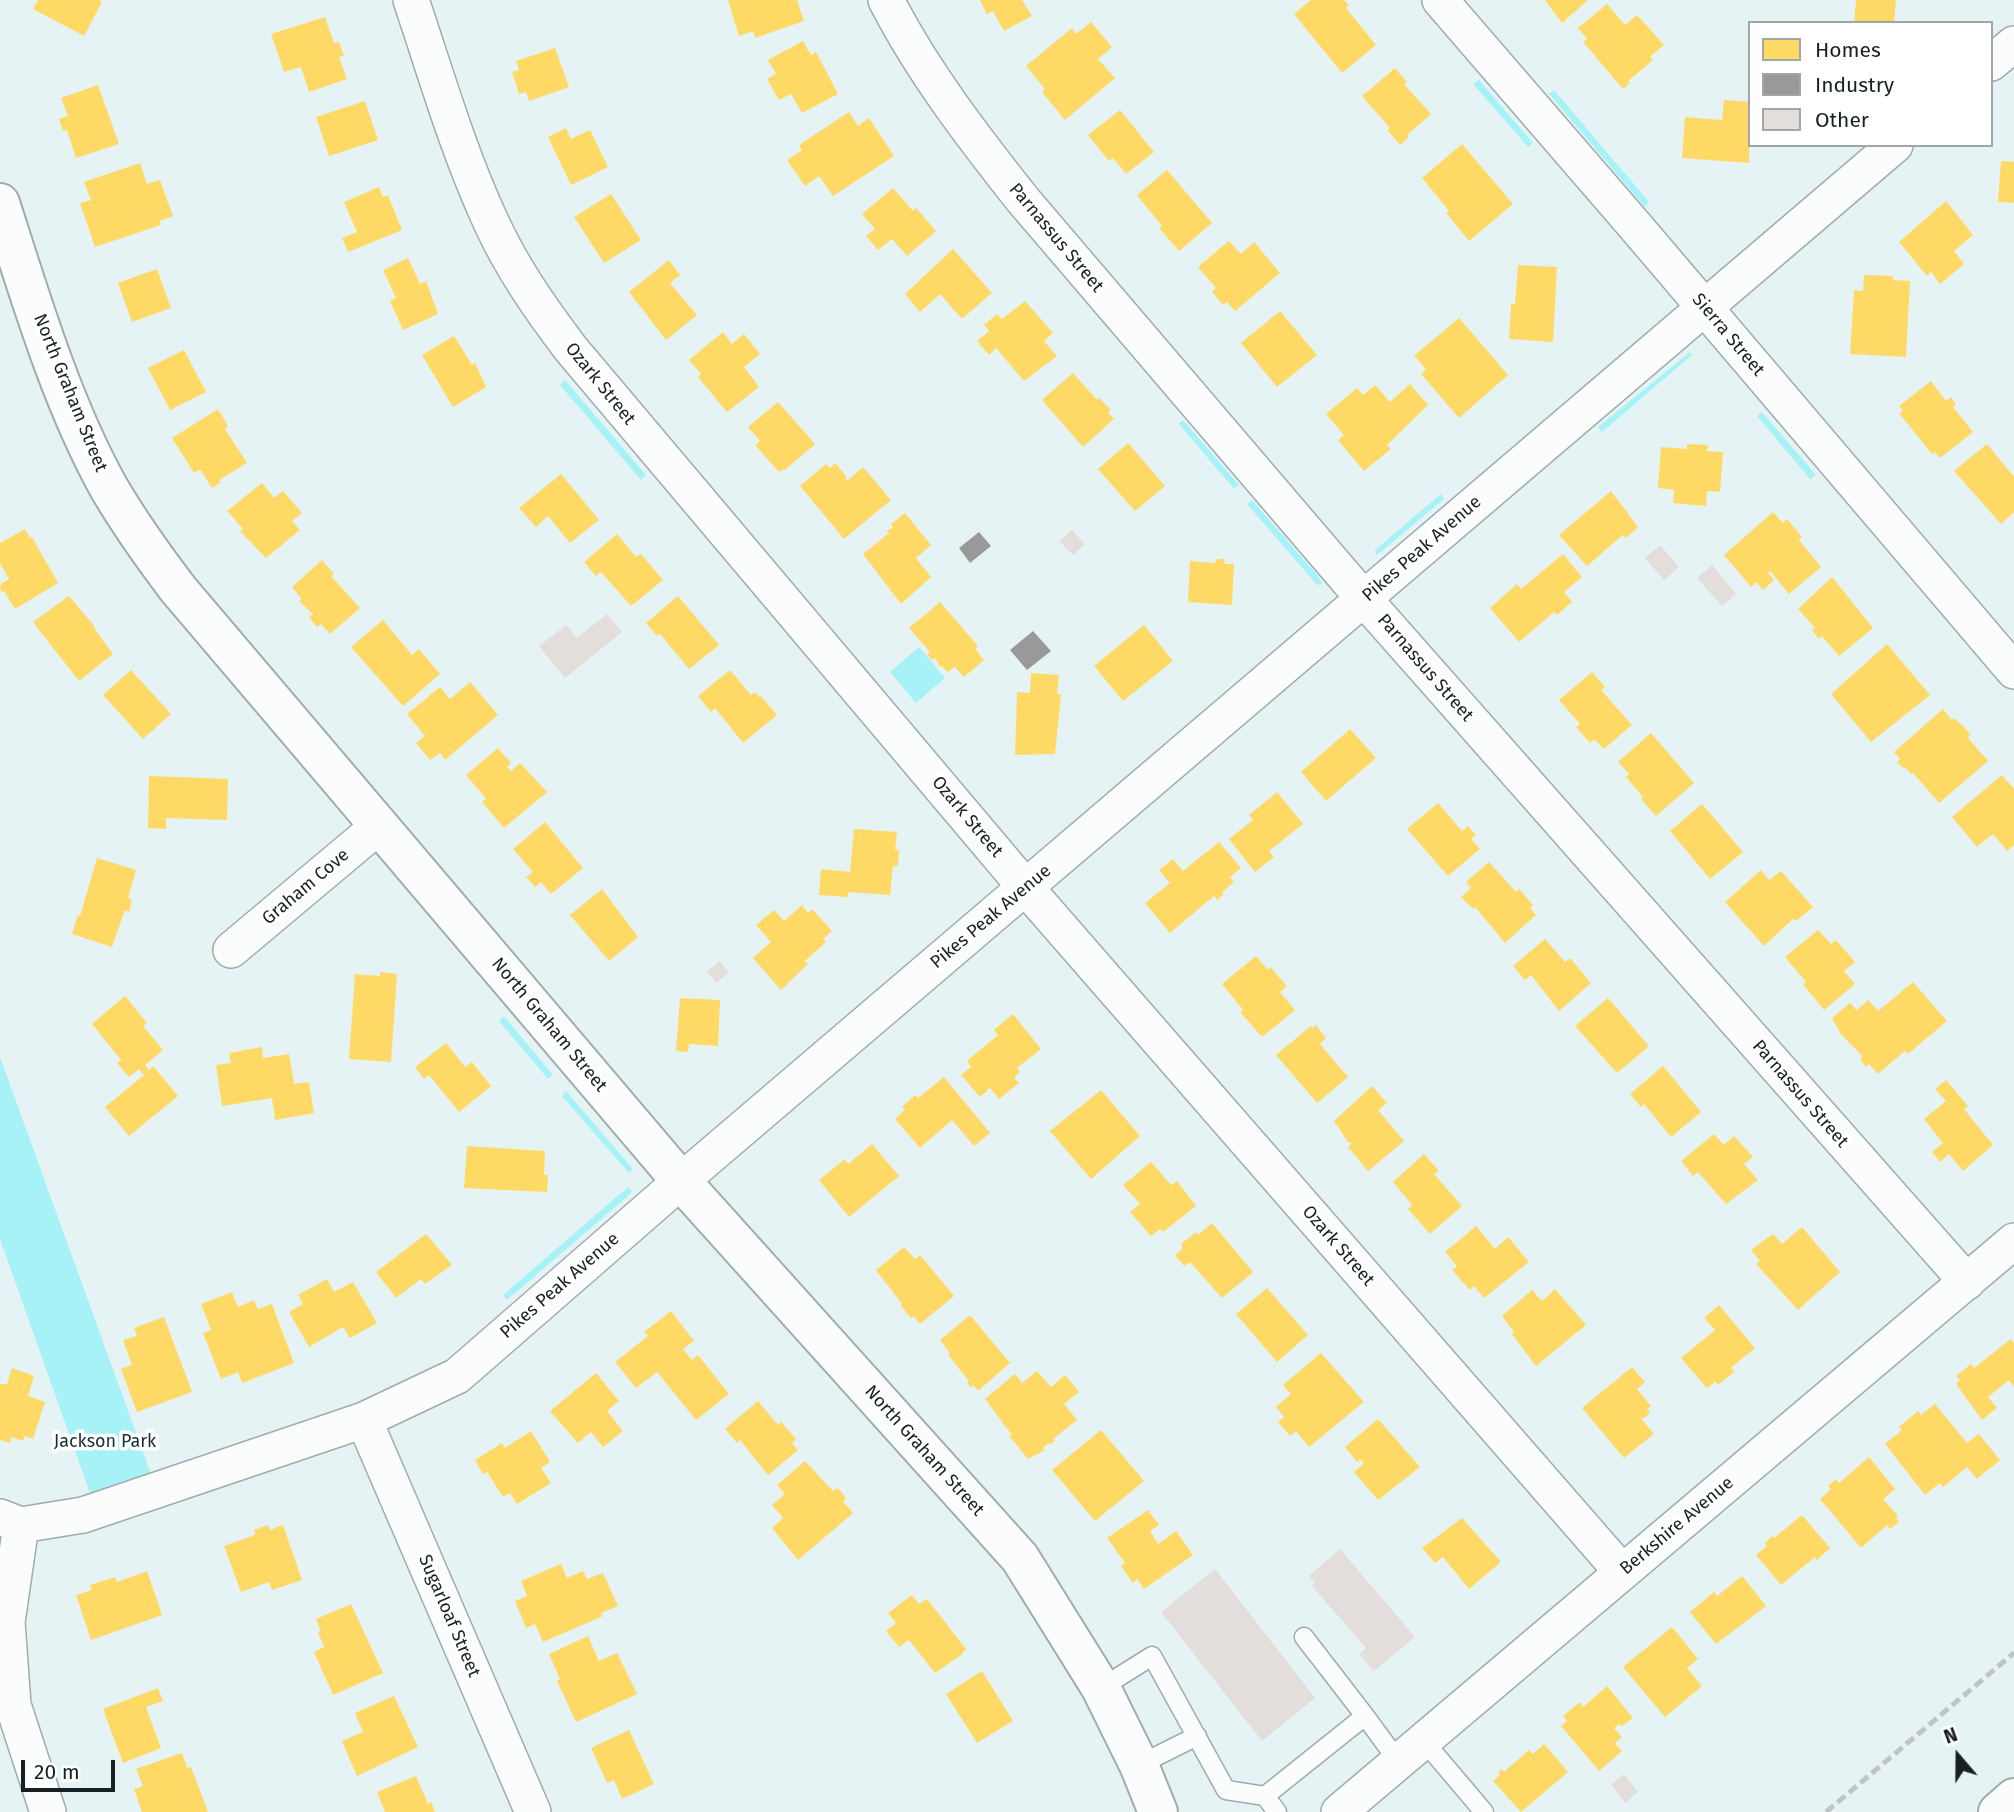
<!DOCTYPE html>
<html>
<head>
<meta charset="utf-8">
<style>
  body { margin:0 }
  #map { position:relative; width:2014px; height:1812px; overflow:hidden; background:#e6f3f4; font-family:"Fira Sans",sans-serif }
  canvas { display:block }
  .legend { position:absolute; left:1748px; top:21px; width:245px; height:126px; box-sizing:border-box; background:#fff; border:2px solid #a3a6a6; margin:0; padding:9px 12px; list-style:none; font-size:21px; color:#182121 }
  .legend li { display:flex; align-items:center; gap:14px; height:35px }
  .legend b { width:35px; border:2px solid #a3a6a6 }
  .north { position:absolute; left:1923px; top:1721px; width:70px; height:70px; -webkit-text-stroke:5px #fff; paint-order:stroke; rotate:340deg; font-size:19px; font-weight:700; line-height:28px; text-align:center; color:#182121 }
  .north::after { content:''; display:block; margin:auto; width:24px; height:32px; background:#182121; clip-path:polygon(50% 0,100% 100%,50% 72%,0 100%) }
  .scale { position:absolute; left:21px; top:1760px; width:94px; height:32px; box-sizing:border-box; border:4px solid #182121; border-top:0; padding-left:9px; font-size:21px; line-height:24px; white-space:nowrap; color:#182121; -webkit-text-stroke:5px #fff; paint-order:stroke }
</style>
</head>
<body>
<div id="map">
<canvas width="2014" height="1812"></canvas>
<ul class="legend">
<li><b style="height:19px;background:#ffd966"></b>Homes</li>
<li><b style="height:19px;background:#999"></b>Industry</li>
<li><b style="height:19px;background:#e3dedc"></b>Other</li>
</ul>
<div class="north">N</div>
<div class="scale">20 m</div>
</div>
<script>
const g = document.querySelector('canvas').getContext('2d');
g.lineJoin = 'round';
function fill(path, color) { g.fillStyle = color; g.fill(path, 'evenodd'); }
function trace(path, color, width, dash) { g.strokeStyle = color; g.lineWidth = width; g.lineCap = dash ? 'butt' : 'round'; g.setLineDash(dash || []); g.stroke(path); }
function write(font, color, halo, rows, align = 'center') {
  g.font = font + ' "Fira Sans",sans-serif'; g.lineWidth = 7; g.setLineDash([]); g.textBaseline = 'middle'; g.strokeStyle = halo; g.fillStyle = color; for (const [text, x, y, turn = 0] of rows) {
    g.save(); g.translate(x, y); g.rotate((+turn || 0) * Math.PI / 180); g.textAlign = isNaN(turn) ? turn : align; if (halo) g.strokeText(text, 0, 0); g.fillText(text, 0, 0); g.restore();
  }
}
fill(new Path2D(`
  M1479,80L1533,143L1528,147L1473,84Z
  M1554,90L1649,202L1645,207L1549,94Z
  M1690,352L1692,355L1602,432L1598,427Z
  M565,380L646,475L641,480L560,385Z
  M1762,412L1816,475L1810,479L1757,416Z
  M1183,420L1239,485L1234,489L1179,424Z
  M1441,494L1444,499L1376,556L1375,550Z
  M1252,500L1318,576L1322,584L1317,585L1247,504Z
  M919,647L945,678L916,703L890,672Z
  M504,1016L553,1075L548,1079L499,1021Z
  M0,1057L152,1477L92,1499L0,1239Z
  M566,1091L633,1169L629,1173L562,1096Z
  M628,1187L632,1191L628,1196L507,1300L503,1295Z`), '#a7f2f6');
fill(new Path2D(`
  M38,0H99L102,2L84,36L33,9Z
  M728,0H797L804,21L755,38L753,31L739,36Z
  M980,0H1022L1032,16L1004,31L993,11L987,14Z
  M1311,0H1344L1349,5L1346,8L1376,45L1342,73L1294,14Z
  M1545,0H1588L1562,23Z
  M1856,0H1896L1894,23H1854Z
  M1607,4L1625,25L1637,15L1664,45L1650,57L1653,60L1628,81L1630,83L1623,89L1583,42L1587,39L1578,28Z
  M325,17L334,43L339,42L344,56L339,57L347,79L309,92L301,67L284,72L271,34Z
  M1091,22L1112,47L1098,59L1115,78L1065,120L1042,92L1045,89L1026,66L1072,28L1076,34Z
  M803,41L811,55L816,52L838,94L802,113L791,94L779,100L767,79L776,74L768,60Z
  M555,48L569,87L529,101L526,92L519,94L512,72L519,70L516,61Z
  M1395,68L1407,82L1404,84L1431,114L1407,135L1409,137L1400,145L1387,130L1390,128L1362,96Z
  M98,85L119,144L76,158L67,130L63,131L59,119L68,116L61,98Z
  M1724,100L1750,102L1749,163L1682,158L1685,117L1722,120Z
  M365,101L378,140L329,156L316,117Z
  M1120,110L1154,152L1126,174L1113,158L1109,161L1088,135Z
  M849,112L858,126L869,118L894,156L833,196L819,176L805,186L787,160L802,150L799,145Z
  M566,128L571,139L590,130L608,167L571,185L548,137Z
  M1462,144L1513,204L1469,241L1446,213L1449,211L1422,178Z
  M2001,161L2014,162V203L1998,202Z
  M140,163L147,184L160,180L173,216L159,221L161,225L95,247L80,203L91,200L84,182Z
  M1167,170L1212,223L1179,251L1159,228L1162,226L1137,195Z
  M379,187L383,197L388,195L402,230L348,252L342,238L357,232L344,202Z
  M893,188L913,211L916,208L936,231L907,256L892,239L878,250L866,236L875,229L862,214Z
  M611,194L641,240L604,263L574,217Z
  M1946,201L1973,235L1954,251L1964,264L1940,284L1931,272L1927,276L1899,242Z
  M1229,241L1241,254L1254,242L1280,273L1235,311L1227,302L1223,305L1212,292L1216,288L1198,267Z
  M953,249L992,293L962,319L940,294L920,312L905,294Z
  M408,258L420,284L426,281L438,314L403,330L390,301L396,298L383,270Z
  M669,260L680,275L670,283L697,315L666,340L629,292Z
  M1518,265L1557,267L1553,342L1509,339L1511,304H1515Z
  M157,269L171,308L132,322L118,283Z
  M1864,275L1893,276V280L1910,281L1906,357L1850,354L1854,290L1863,291Z
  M1025,301L1053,333L1044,341L1057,356L1024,381L996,348L989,355L977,341L989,331L984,325L997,314L1002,319Z
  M1280,311L1317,355L1277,387L1241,343Z
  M1459,318L1508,375L1459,418L1421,374L1426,369L1414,356Z
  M723,332L732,344L744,334L760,354L744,367L759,387L727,412L698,377L701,374L689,360Z
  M454,336L472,365L475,363L486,387L453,407L422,355Z
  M184,350L206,392L170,410L148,368Z
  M1073,373L1097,400L1099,398L1111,410L1108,412L1114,419L1083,447L1042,400Z
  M1931,381L1946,401L1951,397L1956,404L1953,407L1973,432L1940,458L1935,452L1932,454L1899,413L1903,411L1899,406Z
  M1410,384L1428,405L1387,445L1391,449L1364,471L1338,440L1344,435L1326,414L1357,388L1363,395L1375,385L1390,402Z
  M778,402L815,444L785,470L783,469L779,472L755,445L760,441L748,427Z
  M218,409L228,426L225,429L247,463L219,480L220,483L212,488L200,469L194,473L172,438Z
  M1128,443L1165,486L1135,511L1098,469Z
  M1687,444L1708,445L1707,451L1723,452L1720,492L1707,491L1706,506L1673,503L1674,490L1658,488L1661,447L1687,449Z
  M1987,444L2014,477V512L2001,524L1954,471Z
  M835,463L847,477L845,479L847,481L863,467L891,500L844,539L800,486L826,464L830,468Z
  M561,474L599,520L570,543L548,516L536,527L519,508Z
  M262,483L274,498L283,491L302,513L292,521L300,530L266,558L240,531L243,529L227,511Z
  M1611,491L1638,527L1626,538L1623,535L1587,566L1559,535Z
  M1773,512L1783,523L1787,519L1802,537L1799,540L1821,567L1789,594L1770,571L1768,573L1774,580L1763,590L1756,582L1751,587L1724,555Z
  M905,513L931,545L916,558L931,577L901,604L863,554L889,533L887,531L893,527L891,524Z
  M25,529L30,538L32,537L58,583L15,609L4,591L2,592L0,589L1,584L9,579L0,563V543Z
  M617,534L636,557L641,554L663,580L631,606L601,572L596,576L584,562Z
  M1563,554L1582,577L1564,592L1572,602L1557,615L1554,612L1519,642L1490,608L1517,584L1521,589Z
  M1218,559H1224L1225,564H1234L1232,605L1188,602L1190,561L1214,563Z
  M322,560L334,574L331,576L360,608L330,634L321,624L317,627L309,617L313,614L300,602L301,598L292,587Z
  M1832,577L1873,628L1839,656L1822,636L1819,639L1812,630L1815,628L1798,609Z
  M69,596L95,627L94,628L113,654L79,681L33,622Z
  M678,596L719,645L689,669L660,634L657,636L646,623Z
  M940,602L978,646L975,649L984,660L964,677L955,667L947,672L942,666L940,667L935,658L932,660L927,654L930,652L909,628Z
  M383,620L412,655L419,649L440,674L403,706L351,647Z
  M1144,625L1173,661L1123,701L1094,666Z
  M1887,644L1930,695L1871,742L1831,694Z
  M131,670L171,714L143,739L103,695Z
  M730,670L751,695L755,692L759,697L761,696L777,715L743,743L715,708L711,712L698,696Z
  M1592,672L1605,687L1601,690L1632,725L1604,749L1594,739L1590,743L1576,727L1580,724L1559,700Z
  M1031,673L1059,675L1057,694L1061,695L1055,754L1015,755L1017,692L1030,693Z
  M470,682L498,715L445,760L440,753L430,760L416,743L425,736L407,714L440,687L450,699Z
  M1943,709L1952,720L1954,718L1966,729L1970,735L1968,738L1988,761L1939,803L1913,773L1911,774L1905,767L1903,768L1897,762L1900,759L1894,752Z
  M1350,729L1376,758L1326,801L1301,772Z
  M1651,733L1694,783L1656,816L1641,799L1643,797L1626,777L1629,774L1618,762Z
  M498,748L511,763L507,767L511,771L520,763L547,792L504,828L482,802L486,799L466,775Z
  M2002,775L2014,789V845L2007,851L1993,834L1977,847L1952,817Z
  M149,776L228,779L227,820L166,818V829L148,828Z
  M1277,792L1303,824L1269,851L1274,857L1255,872L1229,839L1253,820L1249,815Z
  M1438,803L1462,831L1468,826L1476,835L1471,839L1480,849L1448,876L1407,829Z
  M1702,804L1743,852L1710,879L1670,831Z
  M545,822L583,868L551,894L541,882L535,887L526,877L533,872L513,849Z
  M854,829L897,832L895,850H899L898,866H893L890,895L848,892V897L819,895L821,869L850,872Z
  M1219,842L1241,868L1230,877L1234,882L1222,892L1224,894L1217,900L1214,896L1170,933L1145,903L1170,883L1159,870L1173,859L1183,871Z
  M97,858L136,870L128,898L132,899L129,912L125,910L112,947L72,934L78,915L80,916Z
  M1489,862L1516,892L1519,889L1533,905L1530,908L1536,915L1505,943L1475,907L1473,909L1461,897L1471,888L1466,882Z
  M1761,870L1769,880L1781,871L1813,907L1796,921L1793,919L1764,946L1725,902Z
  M602,889L638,937L609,961L570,915Z
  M802,905L808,913L812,909L832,931L823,939L826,942L805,961L808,964L781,990L753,958L771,942L756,925L774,910L784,921Z
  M1818,930L1831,944L1836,940L1855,962L1844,971L1855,984L1824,1010L1803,984L1806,982L1785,957Z
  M1545,939L1565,962L1570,958L1591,983L1559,1011L1531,975L1525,980L1513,966Z
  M1256,956L1268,970L1270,967L1287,986L1280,992L1295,1010L1262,1037L1240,1012L1243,1010L1222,984Z
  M380,972L397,974L391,1062L349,1059L355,974L380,976Z
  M1913,982L1947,1021L1908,1054L1905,1051L1878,1074L1869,1064L1866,1067L1860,1059L1862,1056L1840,1033L1832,1018L1850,1003L1857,1010L1868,1000L1878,1011Z
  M125,996L147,1023L143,1026L163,1050L145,1065L149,1070L153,1066L178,1096L129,1136L105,1107L144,1075L139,1069L129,1077L117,1063L121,1060L92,1024Z
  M680,998L720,1000L718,1046L689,1044L688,1052L676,1051Z
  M1608,998L1649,1046L1617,1073L1575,1026Z
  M1013,1014L1041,1049L1017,1068L1020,1072L1014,1078L1019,1083L999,1099L990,1088L980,1097L961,1075L971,1067L967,1061L998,1035L994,1030Z
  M1316,1025L1326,1038L1320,1044L1348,1077L1317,1103L1276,1055L1311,1026L1313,1028Z
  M446,1043L465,1067L472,1062L491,1086L459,1112L429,1075L424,1079L415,1067Z
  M262,1047L263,1058L289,1054L294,1084L309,1082L314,1113L275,1120L272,1098L222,1106L216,1065L231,1063L229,1053Z
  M1663,1066L1701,1112L1671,1137L1644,1104L1641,1107L1630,1094Z
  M944,1077L990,1133L974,1146L952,1120L920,1148L895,1119L905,1110L902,1107L915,1095L918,1098Z
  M1946,1080L1968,1106L1964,1109L1993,1145L1963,1171L1949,1154L1940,1162L1932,1152L1943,1143L1924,1119L1946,1101L1935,1089Z
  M1372,1086L1387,1103L1378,1110L1404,1141L1368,1171L1348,1147L1352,1143L1348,1142L1334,1121Z
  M1101,1090L1140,1136L1091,1179L1050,1131Z
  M1714,1134L1724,1145L1734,1136L1753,1157L1744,1164L1758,1180L1726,1204L1698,1172L1693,1176L1681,1161Z
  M872,1144L899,1176L849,1217L819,1180L845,1159L848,1164Z
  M467,1146L545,1151L544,1175H548L547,1192L464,1188Z
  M1424,1154L1439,1171L1434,1174L1462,1206L1430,1234L1408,1209L1412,1205L1393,1182Z
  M1151,1162L1171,1185L1177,1181L1196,1206L1163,1232L1160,1229L1151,1236L1130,1212L1140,1204L1123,1185Z
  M1212,1223L1253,1272L1222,1298L1190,1262L1184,1266L1175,1255L1183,1248L1181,1244L1196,1232L1198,1235Z
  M1476,1226L1495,1249L1508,1237L1529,1262L1484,1298L1474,1286L1470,1290L1452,1270L1457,1266L1445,1252Z
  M1802,1227L1840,1272L1798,1310L1756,1264L1760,1261L1751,1250L1773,1234L1782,1244Z
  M426,1234L452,1265L425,1284L421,1279L396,1298L376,1272Z
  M904,1247L915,1259L920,1255L954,1296L920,1324L914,1316L911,1318L900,1305L902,1304L876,1270Z
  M327,1279L334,1292L353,1282L377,1323L350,1338L343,1327L309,1347L289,1312L303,1304L298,1295Z
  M1267,1288L1308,1335L1277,1362L1236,1314Z
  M1555,1289L1586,1325L1536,1366L1512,1334L1514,1332L1502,1316L1532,1290L1542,1301Z
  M232,1292L238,1307L254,1300L258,1309L272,1304L294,1363L242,1383L238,1372L221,1379L203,1333L211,1330L201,1304Z
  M1719,1305L1755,1348L1731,1368L1734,1372L1718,1385L1715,1382L1707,1388L1681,1358L1715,1330L1704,1318Z
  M671,1311L694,1341L683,1349L692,1360L698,1355L729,1394L696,1420L657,1372L636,1388L615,1362L648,1336L644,1332Z
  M970,1315L1010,1363L978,1391L973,1385L971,1387L967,1383L969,1381L948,1355L950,1353L940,1340Z
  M164,1317L192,1392L137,1412L121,1369L132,1365L123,1340L137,1336L134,1328Z
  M2011,1339L2014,1343V1387L2009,1380L1988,1397L1997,1408L1982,1420L1956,1384L1960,1380L1956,1376L1971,1364L1974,1368Z
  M1321,1353L1364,1402L1309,1447L1296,1431L1290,1436L1278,1422L1284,1417L1276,1407L1291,1394L1283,1385Z
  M1632,1367L1645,1382L1637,1389L1651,1406L1647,1409L1650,1413L1643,1419L1639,1416L1654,1434L1624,1458L1582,1408Z
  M12,1368L34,1376L28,1396L45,1402L33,1439L25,1436L23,1441L11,1437L10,1443L0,1440V1384H7Z
  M1037,1371L1051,1387L1065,1375L1079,1392L1064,1404L1077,1420L1053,1439L1055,1441L1050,1445L1049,1443L1043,1448L1045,1450L1028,1459L1009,1436L1012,1435L985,1399L1015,1374L1022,1383Z
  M596,1373L619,1401L607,1411L623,1431L603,1447L591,1432L578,1443L550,1411Z
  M758,1401L778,1425L781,1422L796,1439L792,1443L798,1450L768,1475L740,1440L737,1443L725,1429Z
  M1935,1404L1967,1443L1979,1434L2000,1460L1977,1479L1967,1467L1943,1487L1940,1483L1925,1495L1885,1444L1902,1430L1899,1427L1918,1411L1921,1415Z
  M1378,1419L1420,1467L1378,1500L1354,1472L1364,1463L1360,1459L1357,1462L1345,1447Z
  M1101,1430L1144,1481L1095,1521L1052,1470Z
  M531,1431L550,1462L541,1468L551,1483L517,1504L510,1493L503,1497L487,1472L483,1474L475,1460L502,1443L505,1448Z
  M1869,1457L1895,1489L1883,1499L1898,1516L1896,1518L1899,1522L1890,1529L1887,1525L1861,1548L1820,1499L1831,1489L1828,1486L1836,1479L1839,1483Z
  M805,1461L833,1491L838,1488L846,1498L843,1501L853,1513L798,1560L772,1528L783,1518L772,1505L785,1494L777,1485Z
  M1148,1510L1159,1525L1150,1531L1158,1544L1176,1531L1193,1555L1144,1589L1137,1579L1133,1583L1121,1566L1125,1563L1107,1538Z
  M1802,1515L1830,1548L1817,1560L1815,1557L1781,1585L1756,1555L1767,1546L1765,1543L1772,1536L1774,1538Z
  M1462,1518L1501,1562L1469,1589L1443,1557L1435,1563L1422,1548Z
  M268,1525L270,1530L283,1525L302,1580L272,1590L269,1582L241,1592L224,1546L255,1535L254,1530Z
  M561,1564L567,1578L583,1571L587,1579L603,1573L618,1606L601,1613L603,1616L543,1642L535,1624L526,1628L515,1601L527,1596L521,1581Z
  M147,1571L162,1615L91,1640L76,1595L92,1590L90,1585L115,1577L117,1582Z
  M1742,1576L1766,1606L1716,1644L1690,1612L1714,1592L1717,1596Z
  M912,1595L919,1604L927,1599L966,1649L961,1655L935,1673L909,1640L899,1647L886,1631L896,1623L888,1613Z
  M351,1604L383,1673L333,1695L314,1652L324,1647L318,1632L321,1631L316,1619Z
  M1672,1627L1698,1659L1687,1668L1702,1686L1665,1717L1623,1667Z
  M588,1636L599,1661L617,1653L637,1694L576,1722L557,1681L560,1679L549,1654Z
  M982,1671L1013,1721L977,1743L946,1694Z
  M1607,1686L1633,1718L1622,1726L1619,1724L1614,1728L1622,1737L1615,1743L1622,1751L1599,1771L1561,1726L1567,1721L1563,1716L1580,1702L1583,1707Z
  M158,1688L163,1701L146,1707L161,1748L123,1763L103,1709Z
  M394,1696L418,1747L357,1776L342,1741L363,1732L355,1713Z
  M629,1730L654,1784L622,1799L614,1780L607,1783L591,1748Z
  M1544,1744L1568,1772L1521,1812L1493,1781L1500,1775L1498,1773L1502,1769L1504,1772L1529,1750L1533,1754Z
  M182,1753L187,1768L191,1767L208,1812H142L134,1789L143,1786L136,1769Z
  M416,1776L428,1804L431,1802L435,1812H385L377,1792Z`), '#ffd966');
fill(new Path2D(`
  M979,532L991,546L970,563L959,548Z
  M1033,631L1051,651L1027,670L1010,650Z`), '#999');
fill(new Path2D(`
  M1072,530L1085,544L1073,555L1059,541Z
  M1660,545L1679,567L1664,580L1645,558Z
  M1712,565L1736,594L1722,606L1697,578Z
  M607,614L622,632L565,678L539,646L566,625L577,638Z
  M720,961L729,972L716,983L707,971Z
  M1340,1549L1415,1637L1374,1671L1359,1654L1366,1648L1312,1586L1315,1583L1309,1576Z
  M1215,1569L1315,1698L1262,1741L1161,1612Z
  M1624,1774L1638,1792L1625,1803L1611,1785Z`), '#e3dedc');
const service = new Path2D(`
  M1101,1688L1152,1656L1226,1790L1265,1796L1365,1716L1304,1637
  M1365,1716L1398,1761
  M1423,1740L1484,1812
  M1139,1765L1197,1736
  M1265,1796L1277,1812`);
const minor = new Path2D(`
  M411,0C436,74 458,151 491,222C512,268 540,308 571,349L1026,888L1622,1572
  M886,0C923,72 973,137 1023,200L1364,599L1967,1282
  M1440,0L1636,227L2014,671
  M1991,63L2014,44
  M231,950L380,825
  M364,1420L533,1812
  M0,1517L21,1525L83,1515L364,1420L457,1376L681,1181L1895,145
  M21,1525L7,1622L13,1705L48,1812
  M1339,1812L2014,1241`);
const tertiary = new Path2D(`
  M1998,1812L2014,1798`);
const secondary = new Path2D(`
  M0,203C30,296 61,402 109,488C130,524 153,556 178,589L681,1181L1020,1558L1101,1688L1139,1765L1158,1812`);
trace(service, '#a1abac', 21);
trace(minor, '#a1abac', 38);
trace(tertiary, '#a1abac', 42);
trace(secondary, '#a1abac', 42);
trace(service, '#fbfdfd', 18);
trace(minor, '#fbfdfd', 35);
trace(tertiary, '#fbfdfd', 38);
trace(secondary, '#fbfdfd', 38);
trace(new Path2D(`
  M1826,1812L2014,1653`), '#c1c4c4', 5, [10, 5]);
write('18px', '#182121', '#fff', [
  ["Parnassus Street",1056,238,50],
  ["Sierra Street",1728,335,50],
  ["Ozark Street",600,384,51],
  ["North Graham Street",70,393,68],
  ["Pikes Peak Avenue",1422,549,-41],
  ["Parnassus Street",1425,668,49],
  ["Ozark Street",967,817,50],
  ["Graham Cove",306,887,-40],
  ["Pikes Peak Avenue",991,917,-40],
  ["North Graham Street",549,1025,50],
  ["Parnassus Street",1800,1094,49],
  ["Ozark Street",1338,1246,49],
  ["Pikes Peak Avenue",560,1286,-41],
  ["North Graham Street",924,1451,48],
  ["Berkshire Avenue",1677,1526,-40],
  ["Sugarloaf Street",449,1616,67]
]);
write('18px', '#182f30', '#fff', [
  ["Jackson Park",105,1442]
]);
</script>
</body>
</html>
